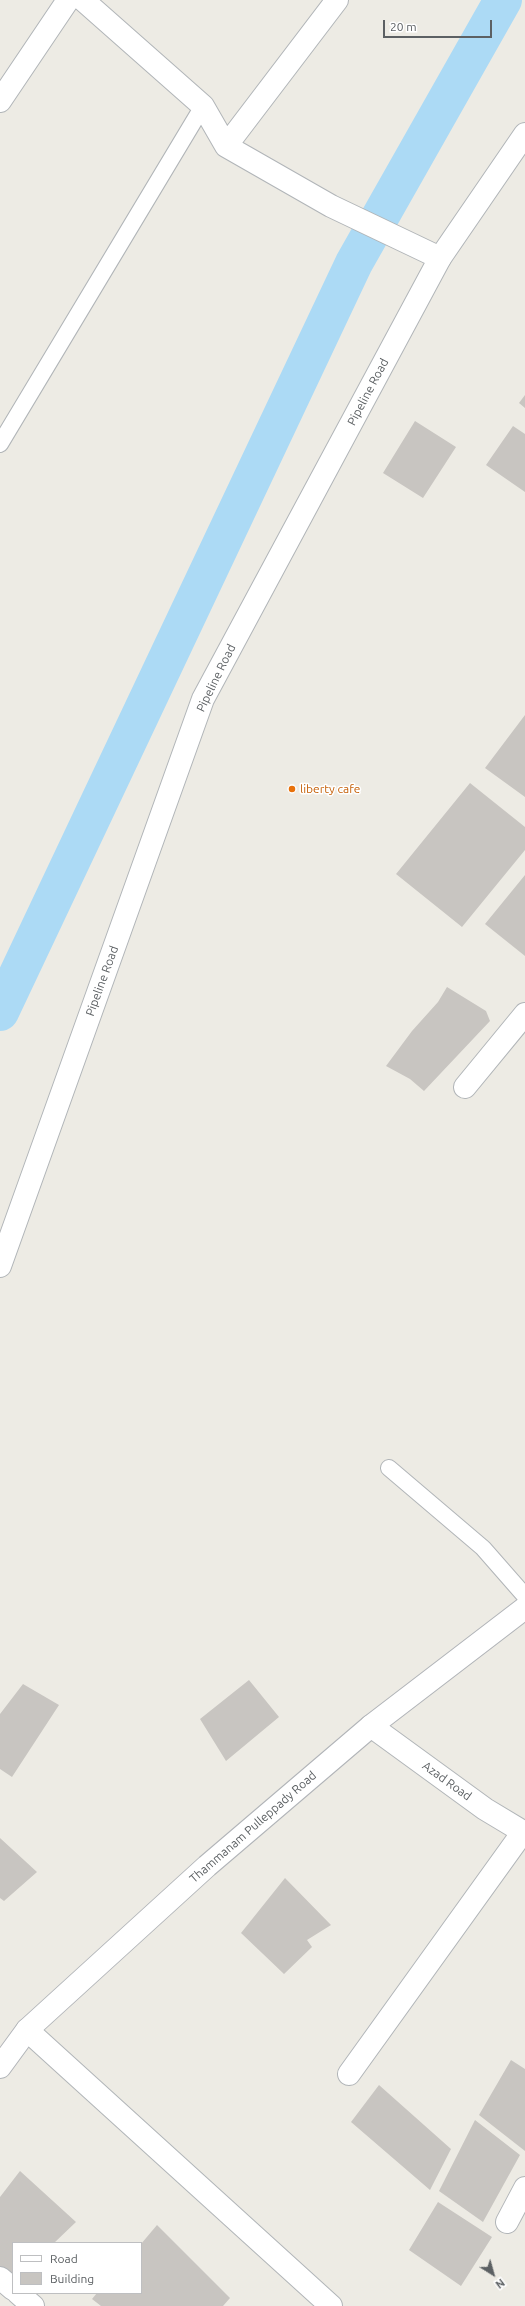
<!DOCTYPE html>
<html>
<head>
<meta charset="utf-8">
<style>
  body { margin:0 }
  #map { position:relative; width:525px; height:2306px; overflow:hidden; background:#edebe4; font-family:Ubuntu,sans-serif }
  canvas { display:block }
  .legend { position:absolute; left:12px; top:2242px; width:130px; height:52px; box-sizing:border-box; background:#fff; border:1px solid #bebfc1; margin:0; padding:5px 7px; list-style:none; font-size:12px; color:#5c6063 }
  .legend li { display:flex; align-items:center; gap:8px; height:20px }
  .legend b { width:20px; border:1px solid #bebfc1 }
  .north { position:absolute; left:473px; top:2254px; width:40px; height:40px; -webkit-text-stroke:3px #fff; paint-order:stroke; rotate:143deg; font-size:11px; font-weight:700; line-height:16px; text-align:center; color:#5c6063 }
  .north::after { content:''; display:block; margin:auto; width:14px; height:18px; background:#5c6063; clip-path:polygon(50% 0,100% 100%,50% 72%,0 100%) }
  .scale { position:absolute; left:383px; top:20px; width:109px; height:18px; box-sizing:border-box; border:2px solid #5c6063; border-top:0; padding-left:5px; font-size:12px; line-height:14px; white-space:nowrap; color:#5c6063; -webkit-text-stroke:3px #fff; paint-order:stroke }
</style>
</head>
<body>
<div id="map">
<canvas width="525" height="2306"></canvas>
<ul class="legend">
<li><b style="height:5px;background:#fff"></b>Road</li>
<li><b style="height:11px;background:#c8c5c1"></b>Building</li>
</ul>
<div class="north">N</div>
<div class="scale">20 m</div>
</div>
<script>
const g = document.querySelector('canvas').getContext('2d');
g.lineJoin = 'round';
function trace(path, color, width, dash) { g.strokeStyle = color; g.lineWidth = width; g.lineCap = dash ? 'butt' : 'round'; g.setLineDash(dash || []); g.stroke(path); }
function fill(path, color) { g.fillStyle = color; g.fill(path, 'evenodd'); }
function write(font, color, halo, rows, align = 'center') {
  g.font = font + ' Ubuntu,sans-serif'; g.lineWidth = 3; g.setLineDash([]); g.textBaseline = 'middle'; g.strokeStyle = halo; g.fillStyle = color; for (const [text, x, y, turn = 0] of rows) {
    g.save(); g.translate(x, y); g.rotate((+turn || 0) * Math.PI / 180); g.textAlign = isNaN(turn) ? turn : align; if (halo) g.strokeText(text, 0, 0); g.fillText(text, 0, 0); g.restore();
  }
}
trace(new Path2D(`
  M0,1012L354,263L503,0`), '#acdaf5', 38);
fill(new Path2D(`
  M525,395V408L519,403Z
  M415,421L456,447L423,498L383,473Z
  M513,426L525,434V492L486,465Z
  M525,715V797L485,768Z
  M470,783L525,827V850L462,927L396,874Z
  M525,875V956L485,924Z
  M447,987L486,1011L490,1021L424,1091L410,1079L386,1066L412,1031L438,1002Z
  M249,1680L279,1717L226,1761L200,1719Z
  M23,1684L59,1705L12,1777L0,1769V1714Z
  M0,1838L37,1872L4,1901L0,1898Z
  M285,1878L331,1925L307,1940L312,1947L284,1974L241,1933Z
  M511,2060L525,2069V2151L479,2115Z
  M379,2085L451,2149L430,2190L351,2122Z
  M475,2120L520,2155L483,2222L439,2191Z
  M20,2171L76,2222L54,2243H13V2277L0,2267V2197Z
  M438,2202L492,2237L461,2286L409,2250Z
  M157,2225L230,2298L223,2306H101L92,2299L97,2293H141V2244Z`), '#c8c5c1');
const service = new Path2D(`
  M0,444L203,106
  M389,1468L483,1548L525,1596`);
const minor = new Path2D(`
  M83,0L203,106L226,146L331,206L440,258
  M0,101L68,0
  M226,146L337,0
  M465,1087L525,1014
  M371,1726L485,1809L525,1833
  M27,2030L331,2306
  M349,2074L523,1832
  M507,2222L525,2188
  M0,2278L13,2289
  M18,2293L33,2306`);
const tertiary = new Path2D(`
  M0,1266L203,699L440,258L525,134`);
const secondary = new Path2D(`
  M0,2067L27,2030L207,1866L371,1726L525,1608`);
trace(service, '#b1b5b8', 18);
trace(minor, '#b1b5b8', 24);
trace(tertiary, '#b1b5b8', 24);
trace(secondary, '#b1b4b8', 24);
trace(service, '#fff', 16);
trace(minor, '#fff', 22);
trace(tertiary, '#fff', 22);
trace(secondary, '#fff', 22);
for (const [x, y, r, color] of [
  [292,789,4,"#e8710a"]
]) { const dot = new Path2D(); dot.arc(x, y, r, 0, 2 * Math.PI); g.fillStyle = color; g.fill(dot); trace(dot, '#fff', 1.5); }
write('12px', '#5c6063', '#fff', [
  ["Pipeline Road",368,392,-62],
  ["Pipeline Road",216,678,-64],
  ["Pipeline Road",102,981,-70],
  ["Azad Road",447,1781,36],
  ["Thammanam Pulleppady Road",253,1827,-41]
]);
write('12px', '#c56008', '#fff', [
  ["liberty cafe",300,789]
], 'left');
</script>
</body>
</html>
